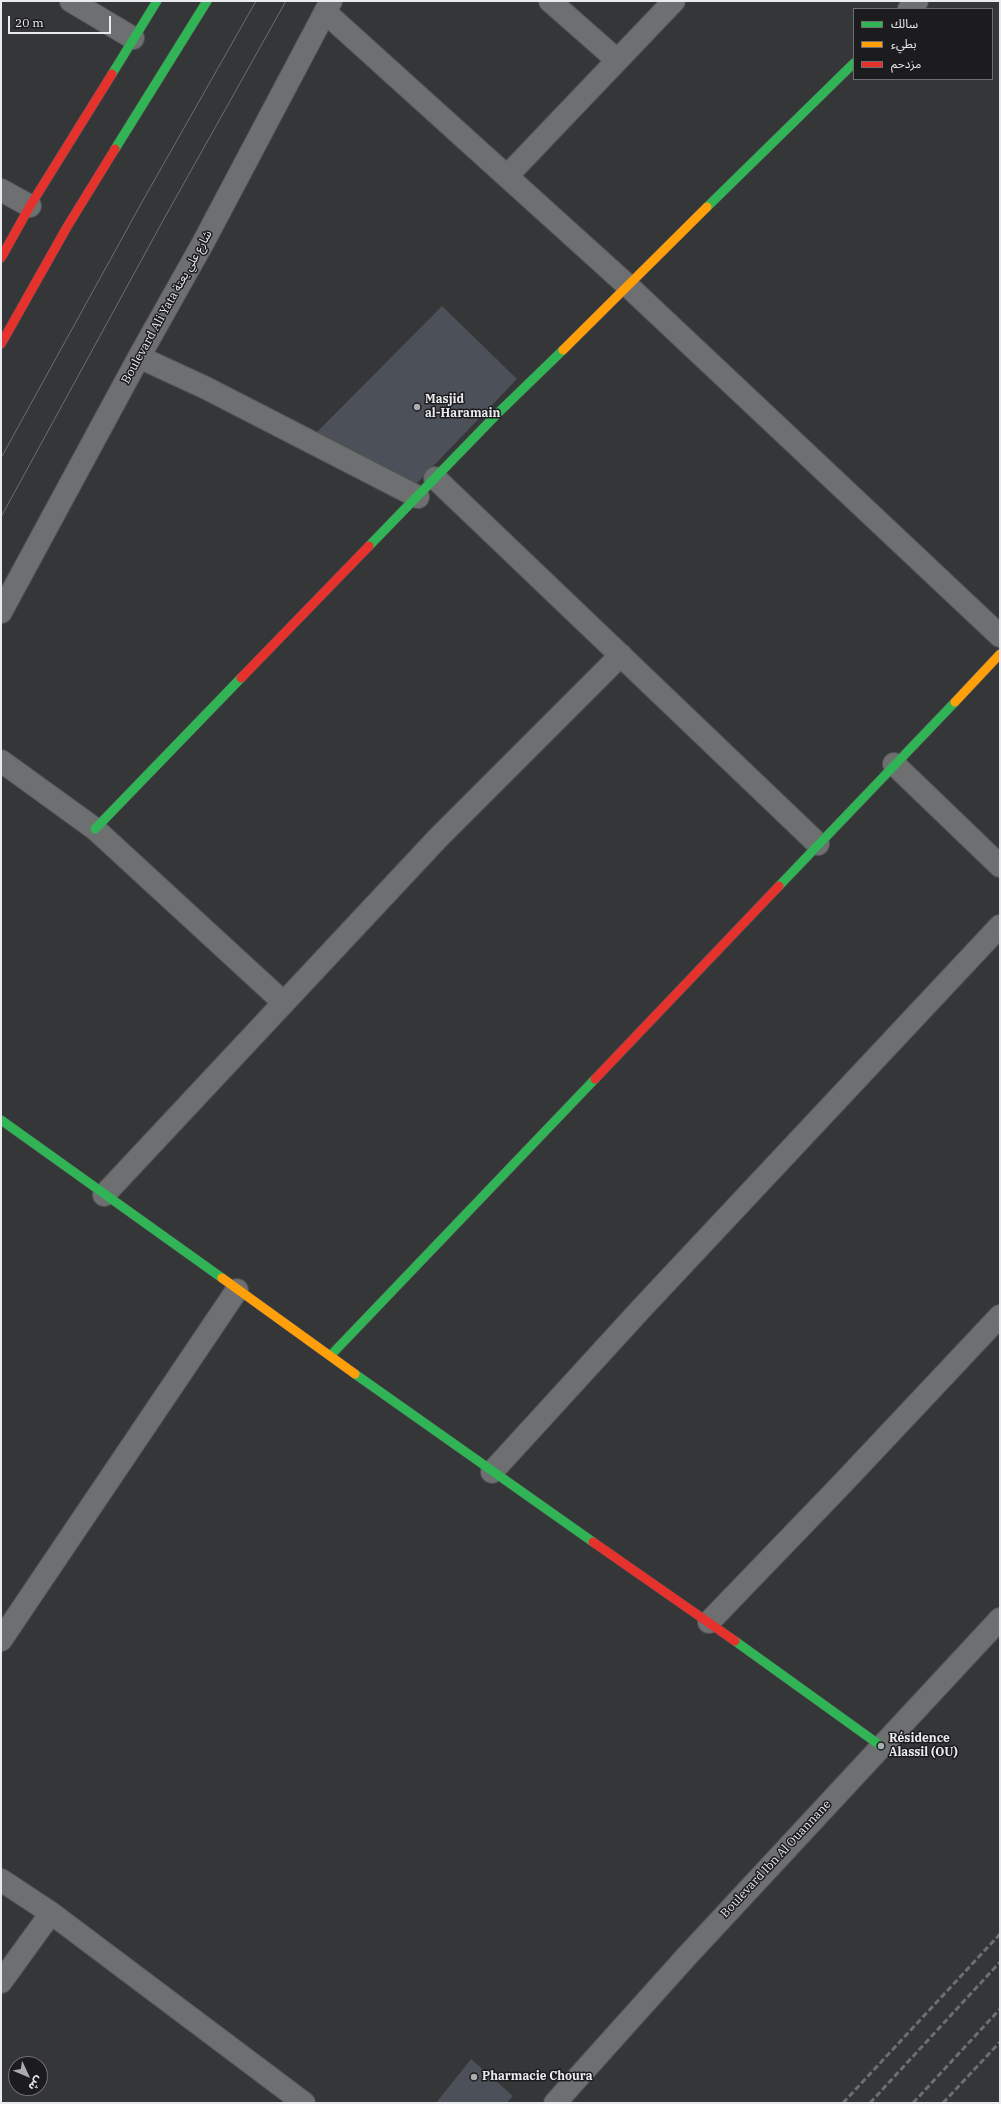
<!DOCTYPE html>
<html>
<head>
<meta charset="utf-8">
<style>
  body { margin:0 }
  #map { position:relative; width:1001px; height:2104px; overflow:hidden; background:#343638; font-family:"IBM Plex Serif","Noto Sans Arabic",serif }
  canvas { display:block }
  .frame { position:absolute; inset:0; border:2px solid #eaebee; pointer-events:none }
  .legend { position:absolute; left:853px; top:8px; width:140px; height:72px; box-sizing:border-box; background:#1c1c1e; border:1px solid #6e6f71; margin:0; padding:5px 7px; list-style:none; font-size:12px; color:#eaebee }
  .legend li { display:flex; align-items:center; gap:8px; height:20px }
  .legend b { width:20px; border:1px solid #6e6f71 }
  .north { position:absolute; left:8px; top:2056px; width:40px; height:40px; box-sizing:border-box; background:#1c1c1e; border:1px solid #6e6f71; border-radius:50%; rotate:134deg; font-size:11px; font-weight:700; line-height:16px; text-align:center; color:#eaebee }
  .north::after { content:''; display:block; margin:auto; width:14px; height:18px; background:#aaacae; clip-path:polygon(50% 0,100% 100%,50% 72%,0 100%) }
  .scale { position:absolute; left:8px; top:16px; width:103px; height:18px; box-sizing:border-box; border:2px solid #eaebee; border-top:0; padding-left:5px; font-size:12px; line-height:14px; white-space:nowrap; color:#eaebee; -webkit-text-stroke:3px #1c1c1e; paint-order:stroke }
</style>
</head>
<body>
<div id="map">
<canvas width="1001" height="2104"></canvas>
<div class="frame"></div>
<ul class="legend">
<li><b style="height:5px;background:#30b455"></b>سالك</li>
<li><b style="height:5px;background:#ff9f0a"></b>بطيء</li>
<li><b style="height:5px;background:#e5322d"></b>مزدحم</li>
</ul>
<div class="north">ش</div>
<div class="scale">20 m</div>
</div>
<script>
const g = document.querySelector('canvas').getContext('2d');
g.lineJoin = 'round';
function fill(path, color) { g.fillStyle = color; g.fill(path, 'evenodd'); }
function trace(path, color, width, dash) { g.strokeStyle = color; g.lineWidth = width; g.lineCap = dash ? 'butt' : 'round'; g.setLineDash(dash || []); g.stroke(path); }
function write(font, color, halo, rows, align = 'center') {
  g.font = font + ' "IBM Plex Serif","Noto Sans Arabic",serif'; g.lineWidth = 3; g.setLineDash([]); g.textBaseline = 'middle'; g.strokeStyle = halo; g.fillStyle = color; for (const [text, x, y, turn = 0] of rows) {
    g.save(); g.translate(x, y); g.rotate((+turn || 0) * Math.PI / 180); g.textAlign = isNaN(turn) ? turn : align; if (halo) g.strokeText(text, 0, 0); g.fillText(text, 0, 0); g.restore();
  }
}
fill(new Path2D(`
  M442,306L517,379L416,484L315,434Z
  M471,2059L513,2096L507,2103H436Z`), '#4c5058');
const street = new Path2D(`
  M71,1L133,38
  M550,1L617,60
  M909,9L917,1
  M325,12L627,285L1000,636
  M507,176L674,1
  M1,190L30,206
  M139,357L206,388L418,497
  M435,478L818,844
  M1,612L139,357L203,243L331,1
  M1,761L95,829L283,1002
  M894,764L1000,866
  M104,1195L438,838L621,655
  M492,1472L641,1309L1000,926
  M709,1622L841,1485L1000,1316
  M1,1640L237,1290
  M1,1880L51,1913L304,2103
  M1,1982L51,1913
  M555,2103L687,1956L1000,1619`);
const fast = new Path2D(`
  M112,74L157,1
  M115,149L207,1
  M707,207L854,63
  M369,546L498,413L563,350
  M95,829L241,678
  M779,886L955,702
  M1,1120L222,1278
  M331,1355L595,1079
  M355,1374L593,1542
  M735,1641L881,1746`);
const slow = new Path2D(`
  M563,350L707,207
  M955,702L1000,654
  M222,1278L355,1374`);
const jam = new Path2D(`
  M1,258L30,206L112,74
  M1,344L67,227L115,149
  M241,678L369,546
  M595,1079L779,886
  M593,1542L735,1641`);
trace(street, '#525355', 24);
trace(fast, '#525355', 10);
trace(slow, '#525355', 10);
trace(jam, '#525355', 10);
trace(street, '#6e6f70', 22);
trace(fast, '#30b455', 9);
trace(slow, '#ff9f0a', 9);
trace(jam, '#e5322d', 9);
trace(new Path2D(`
  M1,458L142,202L256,1
  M1,517L165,217L286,1`), '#6d6e6f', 1);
trace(new Path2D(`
  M843,2103L1000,1934
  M870,2103L1000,1962
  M913,2103L1000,2009
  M943,2103L1000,2042`), '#6d6e6f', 3, [6, 3]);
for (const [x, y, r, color] of [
  [417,407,4,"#aaacae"],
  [881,1746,4,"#aaacae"],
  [474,2077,4,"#aaacae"]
]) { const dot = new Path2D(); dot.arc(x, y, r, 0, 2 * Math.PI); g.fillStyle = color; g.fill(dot); trace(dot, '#1c1c1e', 1.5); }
write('12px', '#eaebee', '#1c1c1e', [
  ["Boulevard Ali Yata شارع علي يعتة",167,307,-61],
  ["Boulevard Ibn Al Ouannane",776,1859,-47]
]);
write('bold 12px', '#eaebee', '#1c1c1e', [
  ["Masjid",425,400],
  ["al-Haramain",425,414],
  ["Résidence",889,1739],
  ["Alassil (OU)",889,1753],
  ["Pharmacie Choura",482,2077]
], 'left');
</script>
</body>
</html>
